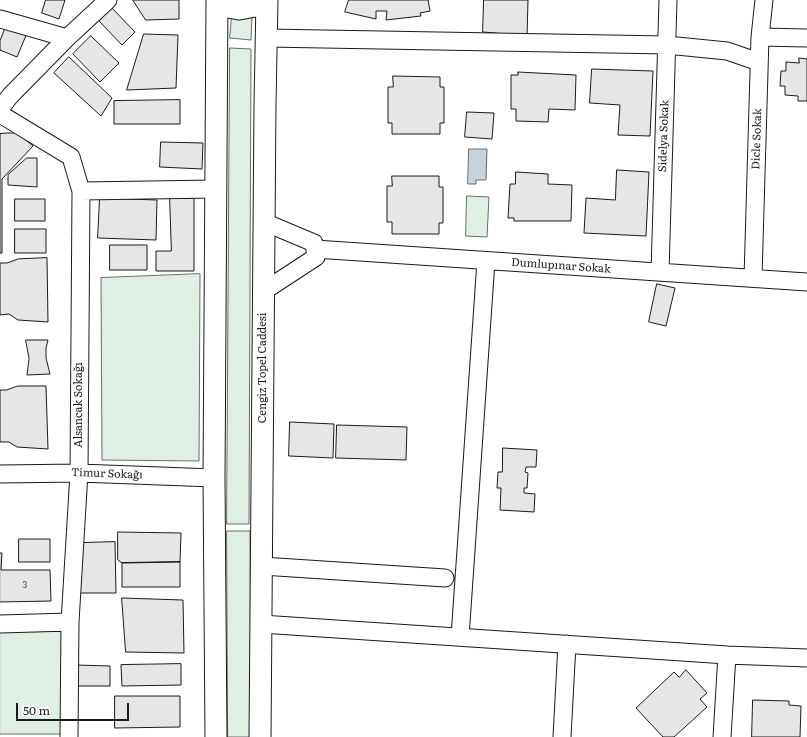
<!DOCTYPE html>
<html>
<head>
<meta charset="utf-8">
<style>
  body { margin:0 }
  #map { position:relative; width:807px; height:737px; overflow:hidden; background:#fff; font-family:Literata,serif }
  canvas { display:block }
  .scale { position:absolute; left:16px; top:703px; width:113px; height:18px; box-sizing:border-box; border:2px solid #1a1a1a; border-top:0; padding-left:5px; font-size:12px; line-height:14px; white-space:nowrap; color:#1a1a1a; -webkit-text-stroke:3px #fff; paint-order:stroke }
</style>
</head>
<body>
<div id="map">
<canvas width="807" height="737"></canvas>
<div class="scale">50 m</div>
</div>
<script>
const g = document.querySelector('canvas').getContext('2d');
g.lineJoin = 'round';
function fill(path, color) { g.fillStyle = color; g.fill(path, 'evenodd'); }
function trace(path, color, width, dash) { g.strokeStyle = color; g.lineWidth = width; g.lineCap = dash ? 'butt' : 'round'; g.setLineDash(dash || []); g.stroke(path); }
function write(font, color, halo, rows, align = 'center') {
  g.font = font + ' Literata,serif'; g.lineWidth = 3; g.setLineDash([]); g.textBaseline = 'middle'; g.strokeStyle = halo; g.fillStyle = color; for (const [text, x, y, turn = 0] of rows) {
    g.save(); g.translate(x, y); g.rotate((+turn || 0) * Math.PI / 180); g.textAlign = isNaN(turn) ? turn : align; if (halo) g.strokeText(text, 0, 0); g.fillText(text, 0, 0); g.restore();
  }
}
const green = new Path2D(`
  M232,16L252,17L251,40L230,38Z
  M230,48L251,49L249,524H227Z
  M467,196L489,197L487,237L466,236Z
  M200,274L199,461L102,460L101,278Z
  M227,531H250L251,737H228Z
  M0,627H63L64,734H0Z`);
fill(green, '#e0efe3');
trace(green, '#6a6a6a', 1);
const water = new Path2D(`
  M469,149H487L486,180H476V184H468Z`);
fill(water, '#c6d2dc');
trace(water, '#6a6a6a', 1);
const building = new Path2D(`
  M46,0H65L59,19L42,13Z
  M133,0H179V19L146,20Z
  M349,0H428L430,11L420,13L421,16L386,20L387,11H376V19L345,12Z
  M484,0H528L527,38L505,39L506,34L483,32Z
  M112,8L135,32L122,45L99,21Z
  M7,24L27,33L17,57L0,50V41Z
  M144,34L178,35L176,88L127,90Z
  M91,36L119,63L100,82L73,54Z
  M69,57L112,98L101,116L54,73Z
  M799,58L807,59V101H798V96L785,95V86H780L781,71H786V62L799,63Z
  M592,69L653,71L650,136L618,135L620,105L590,103Z
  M518,72L576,75L575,110L549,109L548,122L516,121V109H511V75H518Z
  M393,76L440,77V87H444V123H440V134H392V123H388V87H393Z
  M180,100V124H114V101Z
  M467,112L494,113L492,139L465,137Z
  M8,133H17L33,146L2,179V253H0V134Z
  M161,142L203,143L202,169L160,167Z
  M27,158H37V187L8,185V175Z
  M617,170L649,172L646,236L584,233L586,198L615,200Z
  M516,172L548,174V184L572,185L571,221H514V218H508L510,184H515Z
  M392,176H439V187H443V223H439V234H392V222H387V186H392Z
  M100,198L157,200L156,240L98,238Z
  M170,198H194V271H156V251H171Z
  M15,199H45V221H15Z
  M15,229H46V253H15Z
  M110,245H147V270H110Z
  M47,258L48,322L18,320L9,314L0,315V263H7L18,259Z
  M657,284L675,288L666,326L649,322Z
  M26,340H48L46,348V358L50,374L27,375L29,359Z
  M18,386H46L48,449L17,447L9,442H0V390H6Z
  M290,422L334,424L333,458L289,456Z
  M337,425L407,427L406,460L336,458Z
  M503,448L537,450L536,467H526L525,472L528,473L527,488H524V493L535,494L534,512L500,510L501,488H497L498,472H502Z
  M118,532L181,533L180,562L122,563L118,560Z
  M19,539H50V562H19Z
  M115,542L116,593H79L81,543Z
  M0,553H2L1,570H50L51,601L0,602Z
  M180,562V587H122V563Z
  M122,598L183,600L184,653L126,652Z
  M181,664V685L122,686L121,665Z
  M75,665L110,666V686H75Z
  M686,670L707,693L700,699L707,707L674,737H663L636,708L674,672L679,677Z
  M115,696H180V727L115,728Z
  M753,700L789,701V705L801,706L800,737H752Z`);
fill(building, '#e6e6e6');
trace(building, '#1a1a1a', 1);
const minor = new Path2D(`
  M0,19L67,38L108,0
  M760,37L807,38
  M266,38L667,45L727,51L759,62
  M0,109L10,96L67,38
  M0,114L71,157L81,191L79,473L70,622L69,737
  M81,191L216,189
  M315,249L807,282
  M660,272L668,0
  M753,278L760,37L764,0
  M264,291L316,257L314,243L264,222
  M0,474L79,473L214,478
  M262,566L445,578
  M0,624L70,622
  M261,624L727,655L807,658
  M460,637L486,261
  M562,737L567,644
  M722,737L727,655`);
const major = new Path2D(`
  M217,5L239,9L267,4
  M216,737L214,478L217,0
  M260,737L265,104L267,0`);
trace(minor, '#1a1a1a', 19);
trace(major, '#1a1a1a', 23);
trace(minor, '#fff', 17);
trace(major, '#fff', 21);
write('9px', '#4d4d4d', null, [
  ["3",25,585]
]);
write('11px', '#1a1a1a', '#fff', [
  ["Sidelya Sokak",664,136,-88],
  ["Dicle Sokak",757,139,-88],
  ["Dumlupınar Sokak",561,266,4],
  ["Cengiz Topel Caddesi",263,368,-90],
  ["Alsancak Sokağı",79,405,-90],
  ["Timur Sokağı",107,474,2]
]);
</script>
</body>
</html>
